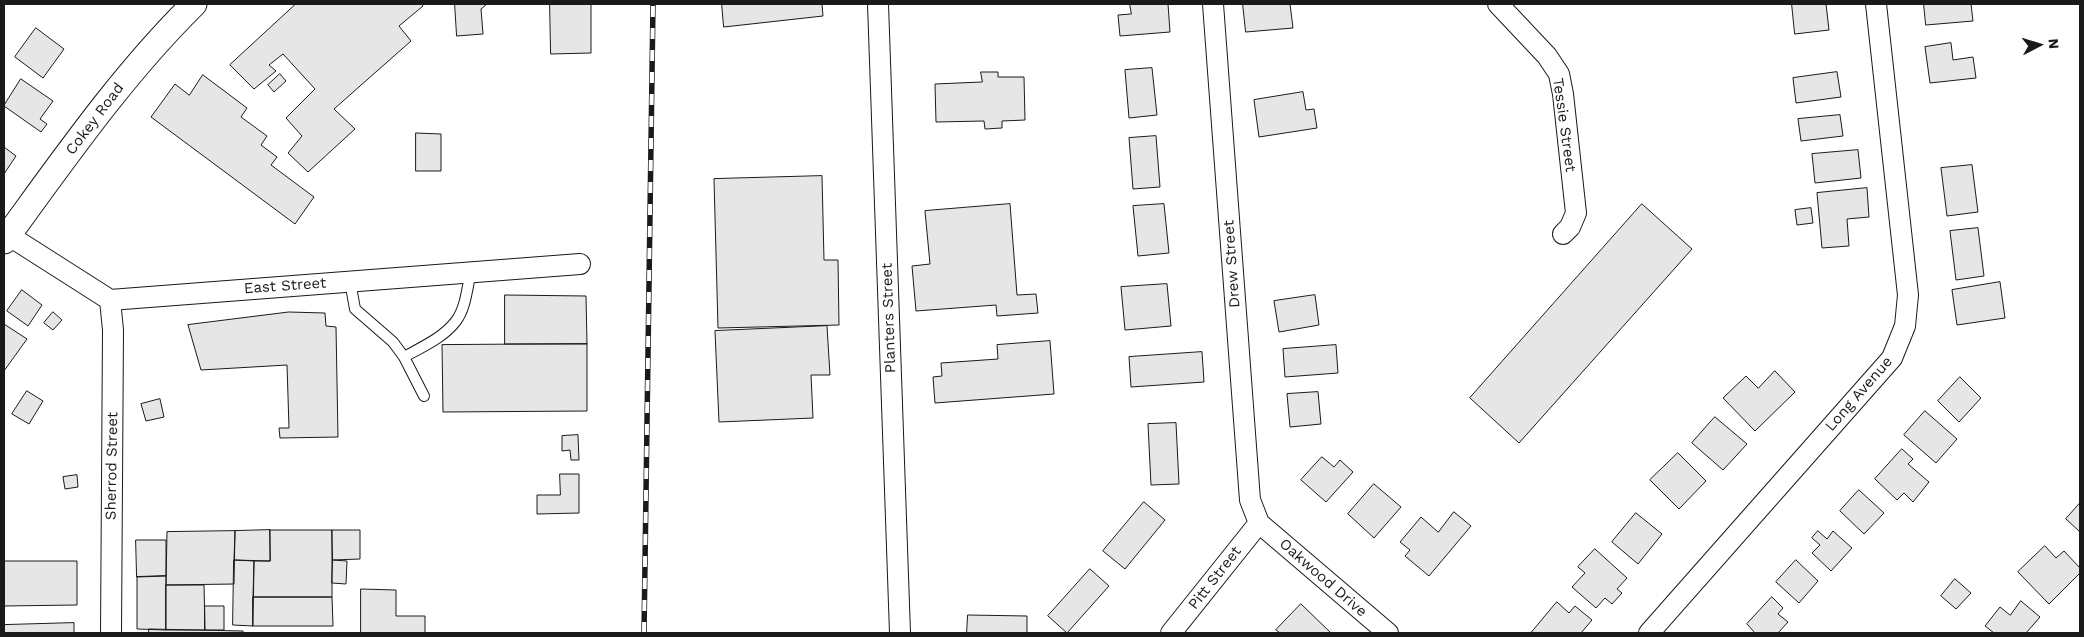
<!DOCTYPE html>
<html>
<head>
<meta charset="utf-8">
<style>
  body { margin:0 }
  #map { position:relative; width:2084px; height:637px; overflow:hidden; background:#fff; font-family:"Work Sans",sans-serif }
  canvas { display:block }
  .frame { position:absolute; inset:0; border:5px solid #1a1a1a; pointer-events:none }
  .north { position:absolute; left:2014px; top:20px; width:50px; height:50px; -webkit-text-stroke:4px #fff; paint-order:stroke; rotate:85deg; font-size:14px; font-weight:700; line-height:20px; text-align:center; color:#1a1a1a }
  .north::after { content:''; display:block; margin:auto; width:18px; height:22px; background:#1a1a1a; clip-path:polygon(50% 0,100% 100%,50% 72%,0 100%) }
</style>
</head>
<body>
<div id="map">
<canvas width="2084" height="637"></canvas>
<div class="frame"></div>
<div class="north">N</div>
</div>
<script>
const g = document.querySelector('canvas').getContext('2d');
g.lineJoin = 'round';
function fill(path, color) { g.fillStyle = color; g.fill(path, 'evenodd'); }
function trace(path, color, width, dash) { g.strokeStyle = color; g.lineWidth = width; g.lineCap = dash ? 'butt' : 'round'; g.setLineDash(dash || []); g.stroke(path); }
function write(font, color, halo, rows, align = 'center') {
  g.font = font + ' "Work Sans",sans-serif'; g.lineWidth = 4; g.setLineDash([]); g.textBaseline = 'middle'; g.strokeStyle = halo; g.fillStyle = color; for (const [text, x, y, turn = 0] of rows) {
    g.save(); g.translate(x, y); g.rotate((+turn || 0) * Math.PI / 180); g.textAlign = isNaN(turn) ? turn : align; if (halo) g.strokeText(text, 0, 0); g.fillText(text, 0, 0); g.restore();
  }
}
const building = new Path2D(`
  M296,4H422L423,6L399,26L411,41L334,109L355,129L308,172L288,153L302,136L286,118L315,89L283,54L269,65L276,71L254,89L230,65Z
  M455,4H487L481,9L483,34L457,36Z
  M550,4H591V53L551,54Z
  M722,4H822L823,16L724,27Z
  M1130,4H1168L1170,32L1120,36L1118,15L1131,14Z
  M1243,4H1290L1293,28L1246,32Z
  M1792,4H1826L1829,30L1795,34Z
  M1924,4H1971L1973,21L1926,25Z
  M36,28L64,49L43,78L15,57Z
  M1951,43L1953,60L1973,57L1976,78L1930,83L1925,47Z
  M1152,68L1157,115L1129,118L1125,70Z
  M981,72H998V77H1024L1025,120L1002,121V128L985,129L984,121L936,122L935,84L982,82Z
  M1837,72L1841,97L1796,103L1793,78Z
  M280,74L286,81L274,92L268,85Z
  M203,75L247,108L241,117L267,136L261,145L277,157L271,165L314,197L295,224L151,117L175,84L189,95Z
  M21,79L53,101L40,119L47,124L41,132L4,106Z
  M1303,92L1306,110L1314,109L1317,128L1259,137L1254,100Z
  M1840,115L1843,136L1801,141L1798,119Z
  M416,133L441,134V171H416Z
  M1156,136L1160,187L1133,189L1129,138Z
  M4,147L16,156L4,174Z
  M1858,150L1861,178L1815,183L1812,154Z
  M1972,165L1978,212L1947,216L1941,168Z
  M822,176L824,260H838L839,325L718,328L714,179Z
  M1867,188L1869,217L1847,219L1849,246L1822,248L1817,193Z
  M1010,204L1017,295L1036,294L1038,313L997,316L996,305L916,311L912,266L930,264L925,211Z
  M1164,204L1169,253L1138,256L1133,206Z
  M1642,204L1692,249L1519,443L1470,398Z
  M1811,208L1813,223L1797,225L1795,210Z
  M1978,228L1984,276L1956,280L1950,231Z
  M2000,282L2005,318L1957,325L1952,290Z
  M1167,284L1171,326L1125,330L1121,287Z
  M22,290L42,305L28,326L7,311Z
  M505,295L586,296L587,344H505Z
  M1315,295L1319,325L1279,332L1274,301Z
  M53,312L62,320L53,330L44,323Z
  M289,312L325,313L326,326L336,327L338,437L280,438L279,428H289L287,365L201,370L188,325Z
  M4,324L27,339L4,371Z
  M827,326L830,375H811L813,418L719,422L715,331Z
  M1050,341L1054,394L935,403L933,377L942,376L941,363L998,359L997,345Z
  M587,344V411L443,412L442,345Z
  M1336,345L1338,373L1285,377L1283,349Z
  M1202,352L1204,382L1131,387L1129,357Z
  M1775,371L1795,392L1755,431L1723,398L1746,376L1758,388Z
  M1960,377L1981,398L1959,422L1938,401Z
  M27,391L43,401L29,424L12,414Z
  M1318,392L1321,424L1290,427L1287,394Z
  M160,399L164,417L146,421L141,404Z
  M1925,411L1957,439L1936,463L1904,435Z
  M1715,417L1747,444L1723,470L1692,443Z
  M1176,423L1179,484L1151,485L1148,424Z
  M578,435L579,460H571L570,450L562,451V436Z
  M1902,449L1913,459L1908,464L1929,482L1913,502L1904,493L1897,500L1875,479Z
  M1678,453L1706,481L1679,509L1650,480Z
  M1322,457L1334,467L1340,460L1353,472L1326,502L1301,480Z
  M560,474H579V513L537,514V495H560Z
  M77,475L78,487L65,489L63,477Z
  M1374,484L1401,507L1374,538L1348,514Z
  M1859,490L1884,513L1864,534L1840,511Z
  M1144,502L1165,520L1125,569L1103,551Z
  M2080,503V532L2066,519Z
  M1454,512L1471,526L1429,576L1405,556L1410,550L1400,542L1421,517L1438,532Z
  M1636,513L1662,534L1638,564L1612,542Z
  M270,530V561L234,560L235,531Z
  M270,530H332V597H253L254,561H270Z
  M332,530H360V559L333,560Z
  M235,531L234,584L166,585L167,532Z
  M1818,531L1827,539L1833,531L1852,548L1831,571L1812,553L1820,545L1812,538Z
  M136,540H166V576L137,577Z
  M2045,546L2056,558L2064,551L2080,568V573L2049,604L2018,572Z
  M1595,549L1627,578L1617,589L1622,593L1612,604L1605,598L1596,608L1572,587L1585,573L1578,567Z
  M234,560L254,561L253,626L233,625Z
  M333,560L347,561L346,584L332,583Z
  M1796,560L1818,581L1799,603L1776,582Z
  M4,561H77V605L4,606Z
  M1090,569L1109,586L1067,633L1048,616Z
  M166,576V630L137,629V577Z
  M1955,579L1971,593L1956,609L1941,596Z
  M166,585H204L205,630H166Z
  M361,589L396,590V616H425V633H361Z
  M253,597H332L333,626H253Z
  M1772,597L1783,608L1778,614L1788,622L1778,633H1755L1747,624Z
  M2021,601L2040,617L2026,633H1994L1985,626L2000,607L2010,615Z
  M1557,602L1569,613L1575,606L1592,620L1581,633H1534L1532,632Z
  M1301,604L1331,633H1280L1276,630Z
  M205,606H224V630H205Z
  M968,615L1027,616V633H967Z
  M74,623V633H4V625Z
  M149,629L243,631V633H149Z`);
fill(building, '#e6e6e6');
trace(building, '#1a1a1a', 1);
const service = new Path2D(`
  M350,281L355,309L393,342L404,357L424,396
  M404,357C422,347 443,338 456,321C466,308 467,287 471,272`);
const minor = new Path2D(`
  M878,4L900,633
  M1213,4L1250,500L1259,523L1388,633
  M1498,4L1547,56L1559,74L1563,94L1576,213L1570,227L1563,234
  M8,235L110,300L580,264
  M110,300L113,330L111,633
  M1171,633L1259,523
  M1649,633L1892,358L1905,326L1908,295L1876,4`);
const tertiary = new Path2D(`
  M4,241C64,159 122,75 194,4`);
trace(service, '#1a1a1a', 12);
trace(minor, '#1a1a1a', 22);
trace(tertiary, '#1a1a1a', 27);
trace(service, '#fff', 10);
trace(minor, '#fff', 20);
trace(tertiary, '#fff', 25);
const rail = new Path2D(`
  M644,633L653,4`);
trace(rail, '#1a1a1a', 5.5);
trace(rail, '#fff', 4, [11]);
write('15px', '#1a1a1a', '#fff', [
  ["Cokey Road",95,119,-53],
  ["Tessie Street",1564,125,82],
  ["Drew Street",1232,264,-94],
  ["East Street",285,286,-4],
  ["Planters Street",889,318,-92],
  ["Long Avenue",1859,394,-49],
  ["Sherrod Street",112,466,-89],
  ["Pitt Street",1215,578,-52],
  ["Oakwood Drive",1323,578,41]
]);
</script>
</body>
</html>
